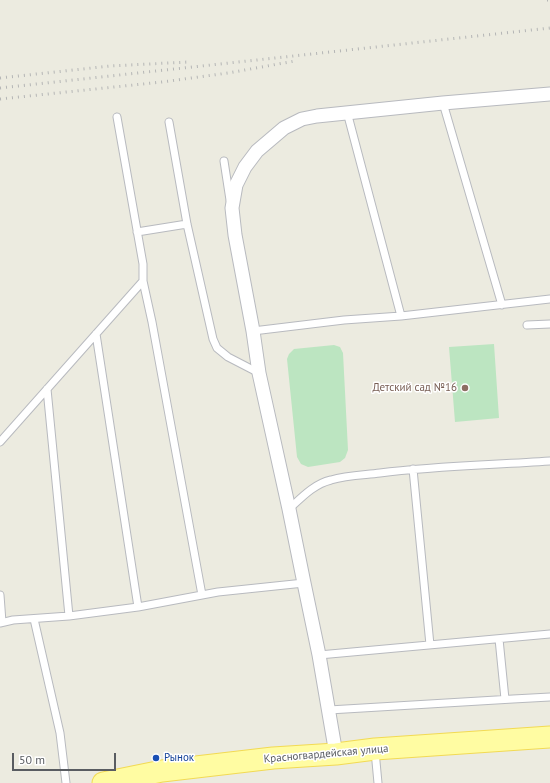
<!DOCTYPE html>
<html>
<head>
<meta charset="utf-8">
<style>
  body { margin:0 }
  #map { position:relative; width:550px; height:783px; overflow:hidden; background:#ecebe0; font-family:"PT Sans",sans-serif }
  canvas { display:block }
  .scale { position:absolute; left:12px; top:753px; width:104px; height:18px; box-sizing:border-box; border:2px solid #595c61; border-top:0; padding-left:5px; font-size:12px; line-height:14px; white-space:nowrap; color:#595c61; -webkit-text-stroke:3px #fff; paint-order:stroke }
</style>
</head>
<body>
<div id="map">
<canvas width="550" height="783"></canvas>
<div class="scale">50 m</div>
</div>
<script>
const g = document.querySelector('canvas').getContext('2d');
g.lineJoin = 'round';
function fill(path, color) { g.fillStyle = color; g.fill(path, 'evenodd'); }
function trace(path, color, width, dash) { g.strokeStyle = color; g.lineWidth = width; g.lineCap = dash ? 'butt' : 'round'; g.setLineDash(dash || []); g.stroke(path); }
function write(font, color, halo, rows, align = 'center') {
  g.font = font + ' "PT Sans",sans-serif'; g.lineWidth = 3; g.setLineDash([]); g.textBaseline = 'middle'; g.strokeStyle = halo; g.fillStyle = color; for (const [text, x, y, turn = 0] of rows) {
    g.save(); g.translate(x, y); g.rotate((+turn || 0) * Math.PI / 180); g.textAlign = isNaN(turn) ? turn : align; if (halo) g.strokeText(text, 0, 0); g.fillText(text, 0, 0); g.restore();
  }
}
fill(new Path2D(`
  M494,344L499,418L455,422L449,347Z
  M334,345L340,347L343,353L348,450L345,458L340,462L308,467L301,464L297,457L287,359L289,354L294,349Z`), '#bce5c1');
const lane = new Path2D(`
  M443,103L502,305
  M347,112L401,316
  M169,122L187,224L213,339L217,348L228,357L259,373
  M224,161L230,200
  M137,232L187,224
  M143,281L152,322L202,595
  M527,325L550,324
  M253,331L344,320L401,316L550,299
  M96,334L138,607
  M47,389L69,616
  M0,442L143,281V264L117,117
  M413,469L430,645
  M289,509C302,497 314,484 331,480C347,475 364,475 380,473C436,466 493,465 550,461
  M0,595L2,622
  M34,619L60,733L66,783
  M0,623L13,620L69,616L138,607L218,592L304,583
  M499,639L505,699
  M319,655L550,634
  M329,710L513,699L550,697
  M375,751L378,783`);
const street = new Path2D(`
  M336,754L319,655L304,583L289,509L259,373L253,331L235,235L232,208L236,185L245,167L257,151L284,128L302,119L317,116L443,103L550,94`);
const primary = new Path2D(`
  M103,783L162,771L273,758L336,754L375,749L550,737`);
trace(lane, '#b8babf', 9);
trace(street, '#b8babf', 15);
trace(primary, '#f2da54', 23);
trace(lane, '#fff', 7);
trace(street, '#fff', 13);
trace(primary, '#fffca2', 21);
trace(new Path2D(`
  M547,0H550
  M0,78L110,66L188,62
  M0,88L550,28
  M0,99L162,82L228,73L295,61`), '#b4b5b5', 3, [1, 5]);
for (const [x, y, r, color] of [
  [465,388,4,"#8d6e63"],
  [156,758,4,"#1a4fb4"]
]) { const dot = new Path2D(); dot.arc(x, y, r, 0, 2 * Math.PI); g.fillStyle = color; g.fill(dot); trace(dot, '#fff', 1.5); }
write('11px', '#785e54', '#fff', [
  ["Детский сад №16",457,388]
], 'right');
write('11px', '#595c61', '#fff', [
  ["Красногвардейская улица",326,754,-5]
]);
write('11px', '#164399', '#fff', [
  ["Рынок",164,758]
], 'left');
</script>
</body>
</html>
